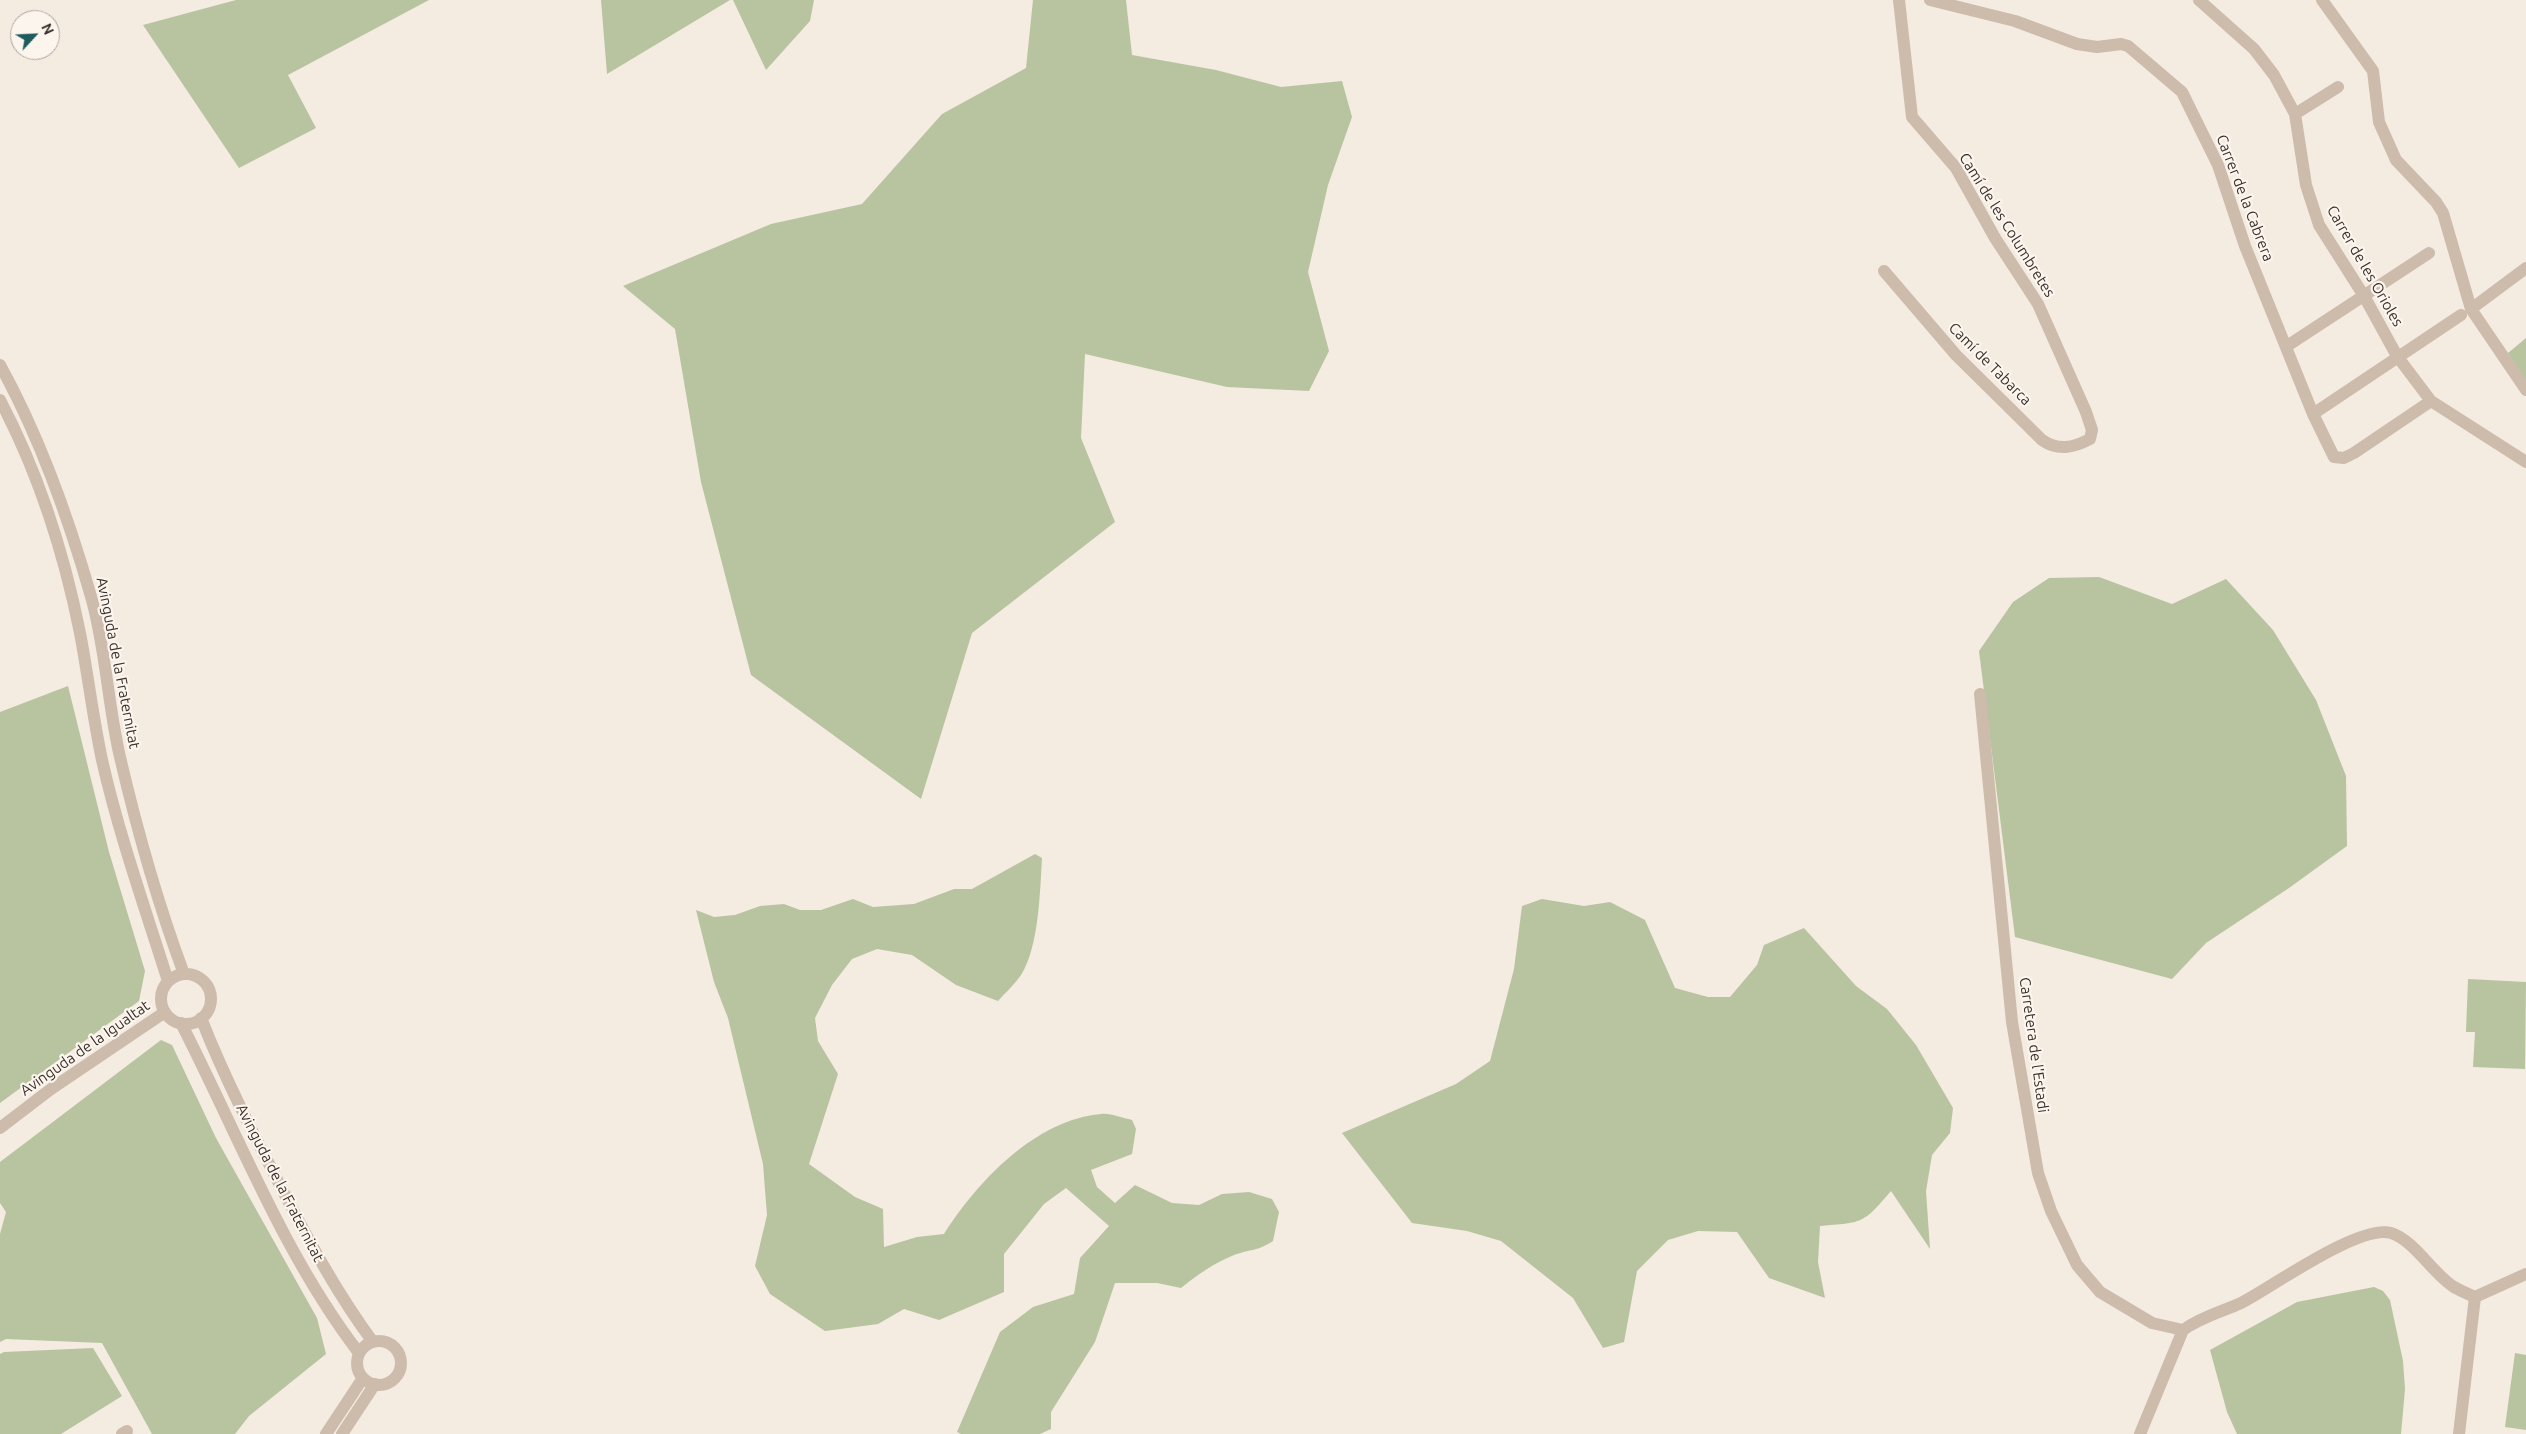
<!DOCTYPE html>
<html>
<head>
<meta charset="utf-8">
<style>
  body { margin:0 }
  #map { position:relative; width:2526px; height:1434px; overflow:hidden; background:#f4ebe1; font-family:Ubuntu,sans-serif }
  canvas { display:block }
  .north { position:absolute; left:10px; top:10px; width:50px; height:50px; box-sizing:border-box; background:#fbf5ee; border:1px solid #aea6a0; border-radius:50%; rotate:65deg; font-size:14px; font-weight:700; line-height:20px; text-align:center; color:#3b302b }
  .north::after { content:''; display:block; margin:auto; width:18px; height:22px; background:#1f5a5e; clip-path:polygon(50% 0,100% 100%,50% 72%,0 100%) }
</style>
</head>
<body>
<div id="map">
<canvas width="2526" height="1434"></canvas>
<div class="north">N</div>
</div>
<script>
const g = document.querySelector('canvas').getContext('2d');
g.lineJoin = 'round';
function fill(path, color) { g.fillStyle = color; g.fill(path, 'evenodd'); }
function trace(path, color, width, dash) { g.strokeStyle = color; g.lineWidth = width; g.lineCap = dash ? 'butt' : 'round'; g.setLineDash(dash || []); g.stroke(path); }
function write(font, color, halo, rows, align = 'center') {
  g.font = font + ' Ubuntu,sans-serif'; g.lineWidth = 4.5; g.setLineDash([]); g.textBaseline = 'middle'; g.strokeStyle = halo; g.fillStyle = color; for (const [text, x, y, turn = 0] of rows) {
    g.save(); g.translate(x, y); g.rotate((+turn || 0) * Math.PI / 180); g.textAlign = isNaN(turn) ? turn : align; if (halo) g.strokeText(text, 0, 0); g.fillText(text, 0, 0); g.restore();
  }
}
fill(new Path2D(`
  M236,0H429L288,75L316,128L239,168L143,25Z
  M601,0H730L607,74Z
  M733,0H814L810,21L766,70Z
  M1033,0H1126L1132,55L1216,70L1281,87L1342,81L1352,117L1328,185L1308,272L1329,351L1309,391L1227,387L1085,354L1081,438L1115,522L972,633L921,799L751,675L701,482L675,329L623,286L771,224L862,204L942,114L1026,68Z
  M2526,338V382L2508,353Z
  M2099,577L2172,604L2226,579L2273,630L2316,700L2346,776L2347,846L2289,888L2206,943L2172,979L2015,937L1979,651L2013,602L2049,578Z
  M68,686L109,852L145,971L139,1001L0,1103V712Z
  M1035,854L1042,858C1040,891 1039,947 1021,975C1015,984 1005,993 998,1001L956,985L912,955L877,949L852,959L832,985L815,1018L818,1041L838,1074L809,1164L855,1197L883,1209L884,1247L917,1237L944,1234C978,1181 1035,1120 1101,1114C1111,1113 1122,1118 1132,1120L1136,1129L1132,1154L1091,1170L1097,1187L1115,1203L1135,1185L1172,1203L1199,1205L1222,1194L1249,1192L1272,1199L1279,1212L1273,1241C1256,1252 1250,1249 1234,1255C1214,1263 1197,1275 1181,1288L1157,1283H1115L1095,1342L1051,1412V1429L1040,1434H961L957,1432L1000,1332L1033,1307L1074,1294L1080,1258L1109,1226L1066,1188L1044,1204L1004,1254V1292L939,1320L904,1309L878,1324L825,1331L770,1294L755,1266L767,1215L763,1164L728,1018L714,982L696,910L714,917L735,915L760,906L784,904L800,910H821L853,899L873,907L914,904L954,889H972Z
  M1542,899L1584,906L1610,902L1645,920L1675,988L1708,997H1730L1757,965L1764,945L1804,928L1856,986L1887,1009L1916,1045L1953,1108L1950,1133L1932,1155L1926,1191L1930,1249L1891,1191C1862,1225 1863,1222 1820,1226L1818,1262L1825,1298L1769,1278L1737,1232L1698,1231L1668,1240L1637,1271L1624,1342L1603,1348L1573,1298L1501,1241L1467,1231L1412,1223L1342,1133L1456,1084L1490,1061L1514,969L1522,906Z
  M2468,979L2526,982L2525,1069L2473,1067L2475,1032H2466Z
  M161,1040L172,1045L216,1138L317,1318L326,1354L249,1416L235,1434H152L102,1343L6,1339L0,1342V1234L6,1212L0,1203V1162Z
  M2374,1287L2383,1291L2390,1300L2403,1361L2405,1389L2401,1434H2237L2227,1412L2210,1350L2297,1302Z
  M93,1348L122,1396L61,1434H0V1354L4,1352Z
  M2515,1353L2526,1355V1430L2505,1427Z`), '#b8c4a0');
fill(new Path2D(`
  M1960,333L1971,342L1968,346L1955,339Z`), '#7fb0b2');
trace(new Path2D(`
  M1930,0L2015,21L2077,44L2097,47L2121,44L2128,46L2182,92L2218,165L2245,246L2313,414L2334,457L2344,458L2354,453L2431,401
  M2199,0L2254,49L2274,75L2295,114L2306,185L2319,225L2364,296L2397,356L2431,401L2526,462
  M2322,0L2373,71L2379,122L2396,160L2436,202L2443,213L2471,309L2526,390
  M2295,114L2338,87
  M1884,271L1956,355L2042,440C2058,451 2073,448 2090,439L2092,430L2086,412L2038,304L1995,238L1956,168L1912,117L1899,0
  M2471,309L2526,268
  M2287,346L2429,253
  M0,365C41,439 69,519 92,600C106,651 108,706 120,757C137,830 158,904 184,974
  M0,400C38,472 64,553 80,633C88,675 93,718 102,760C119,835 145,908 168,981
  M2313,414L2461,315
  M1980,694L2012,1022L2038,1173L2051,1211L2077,1265L2100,1292L2152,1323L2183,1330
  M161 999a25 25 0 1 1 50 0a25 25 0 1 1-50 0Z
  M201,1018C224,1077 254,1135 283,1191C310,1243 338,1295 373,1342
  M181,1023C238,1134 283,1254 359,1353
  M0,1128L51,1089L165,1012
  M2475,1297L2526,1274
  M357 1363a22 22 0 1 1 44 0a22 22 0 1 1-44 0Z
  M122,1434L127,1431
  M326,1434L363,1378
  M342,1434L375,1384
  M2140,1434L2183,1330C2201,1317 2221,1312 2241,1303C2272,1287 2359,1224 2391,1233C2414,1240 2434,1275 2454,1287C2461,1291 2468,1294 2475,1297
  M2459,1434L2475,1297`), '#cdbbac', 12);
write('15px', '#3b302b', '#fbf5ee', [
  ["Carrer de la Cabrera",2245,198,69],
  ["Camí de les Columbretes",2007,225,58],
  ["Carrer de les Orioles",2365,266,60],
  ["Camí de Tabarca",1990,364,45],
  ["Avinguda de la Fraternitat",118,663,79],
  ["Carretera de l'Estadi",2034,1045,82],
  ["Avinguda de la Igualtat",85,1048,-35],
  ["Avinguda de la Fraternitat",280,1183,63]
]);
</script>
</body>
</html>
